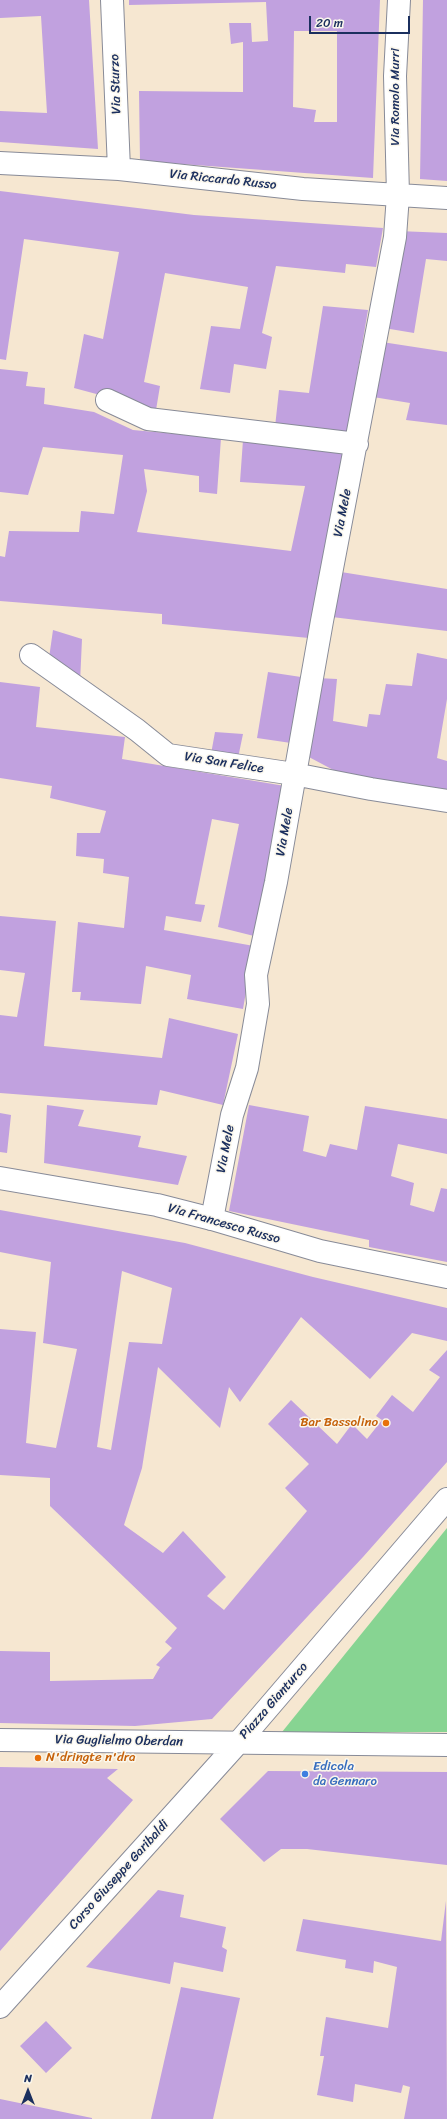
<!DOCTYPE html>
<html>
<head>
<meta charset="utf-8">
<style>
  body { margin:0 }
  #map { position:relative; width:447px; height:2119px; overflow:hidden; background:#f6e7d1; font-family:Sriracha,sans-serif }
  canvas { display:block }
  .north { position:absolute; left:8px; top:2071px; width:40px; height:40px; -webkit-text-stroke:3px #fbf7ec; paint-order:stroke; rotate:0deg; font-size:11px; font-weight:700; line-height:16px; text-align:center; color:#1b2f5e }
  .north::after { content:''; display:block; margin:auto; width:14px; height:18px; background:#1b2f5e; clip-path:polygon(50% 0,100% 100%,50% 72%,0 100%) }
  .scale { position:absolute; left:309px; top:16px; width:101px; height:18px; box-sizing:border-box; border:2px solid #1b2f5e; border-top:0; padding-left:5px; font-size:12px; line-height:14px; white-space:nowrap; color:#1b2f5e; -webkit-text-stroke:3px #fbf7ec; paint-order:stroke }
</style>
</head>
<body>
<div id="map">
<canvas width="447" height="2119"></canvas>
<div class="north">N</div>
<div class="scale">20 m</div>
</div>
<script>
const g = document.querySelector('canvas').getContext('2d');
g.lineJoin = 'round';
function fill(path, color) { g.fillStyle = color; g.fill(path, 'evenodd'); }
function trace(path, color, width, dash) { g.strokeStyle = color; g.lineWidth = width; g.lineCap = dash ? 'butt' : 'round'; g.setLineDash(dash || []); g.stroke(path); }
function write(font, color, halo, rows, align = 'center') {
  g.font = font + ' Sriracha,sans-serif'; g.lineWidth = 3; g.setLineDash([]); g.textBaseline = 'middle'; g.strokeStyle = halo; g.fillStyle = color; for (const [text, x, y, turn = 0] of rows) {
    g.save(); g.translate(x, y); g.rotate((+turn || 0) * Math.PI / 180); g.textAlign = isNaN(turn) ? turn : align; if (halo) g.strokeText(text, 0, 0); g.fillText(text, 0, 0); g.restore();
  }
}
fill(new Path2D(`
  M447,1528V1732H282Z`), '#87d492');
fill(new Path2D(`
  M0,0H89L98,149L0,142V111L47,113L41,16L0,18Z
  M129,0H380L373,178L140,161L139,91L243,92V42L231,44L229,23H251L252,42L268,41L266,2L129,5ZM294,31H337V122H314L316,110L293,107Z
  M423,0H447V181L420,179Z
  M0,191L194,215L383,228L376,267L346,264L345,273L276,266L262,333L272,337L266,369L234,364L230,393L200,389L211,326L240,329L248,287L165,273L144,382L160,386L156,410L74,388L84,334L103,339L119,252L24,239L6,360L0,359Z
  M398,231L447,233V261L426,259L414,333L384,328Z
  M323,306L368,310L347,434L275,427L279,390L309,393Z
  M382,342L447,352V425L406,420L410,403L373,397Z
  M0,369L28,372L26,386L45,388L44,404L94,412L133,430L221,438L217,494L199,492V476L144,469L147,491L137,532L291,551L305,486L240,482L243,440L345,450L309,638L162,624V614L0,601V556L5,557L9,531L79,532L81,511L114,514L123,455L43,447L28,495L0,492Z
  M341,572L447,589V631L332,617Z
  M53,630L82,639L80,683L48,665Z
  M417,653L447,659V699L437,758L447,761V793L339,773L307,756L317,678L337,679L333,721L367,727L369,714L380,715L386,684L412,686Z
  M268,672L301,677L291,743L257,738Z
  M0,682L40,687L36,727L125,737L122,759L285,786L265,895H262L254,936L218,927L239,824L212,819L195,904L205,905L201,922L166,916L164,930L254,946L243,1009L187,999L191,975L146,966L141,1004L80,1000L81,992H72L78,922L124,928L129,877L103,873L104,859L76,856L77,833H100L106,811L50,798L52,786L0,778Z
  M215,732L243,734L238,758L211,754Z
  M0,916L56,921L44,1046L162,1058L169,1018L238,1034L223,1105L160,1090L157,1105L0,1093V1015L17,1017L25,973L0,970Z
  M47,1105L84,1110L78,1126L141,1136L138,1147L187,1156L178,1185L44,1163Z
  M249,1105L309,1116L303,1151L326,1157L330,1144L357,1150L365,1106L447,1119V1154L398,1144L391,1176L414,1183L410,1205L434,1212L441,1188L447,1189V1262L369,1247V1240L229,1211Z
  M0,1113L11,1115L7,1153L0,1152Z
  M0,1210L185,1243L313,1277L447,1308V1341L412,1333L370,1379L301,1317L240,1402L229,1387L220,1428L158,1367L142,1468L124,1525L163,1553L183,1531L226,1577L207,1596L224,1610L307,1511L285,1488L309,1464L268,1424L291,1400L337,1444L352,1424L367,1439L382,1420L376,1416L392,1395L413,1412L440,1377L429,1370L447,1350V1462L363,1557L212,1719L135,1726L0,1723V1651L50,1652V1681L153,1679L160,1667L156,1665L172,1648L165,1642L177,1628L50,1506V1478L0,1475V1329L36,1332L26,1443L56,1448L77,1349L43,1343L51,1262L0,1252ZM122,1271L172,1288L162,1344L129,1342L111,1450L97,1447Z
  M0,1767L118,1769L107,1778L133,1800L0,1951Z
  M268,1771L447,1772V1865L307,1849H281L264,1862L220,1819Z
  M158,1890L184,1895L180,1917L226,1927L222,1947L227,1950L223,1972L174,1962L170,1984L86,1967Z
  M446,1901L447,2119H404L410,2087L403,2085L401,2093L355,2084L353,2102L317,2095L324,2056H320L326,2017L388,2028L397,1967L374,1961L373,1973L345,1968L346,1960L296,1951L303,1919L441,1941Z
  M181,1987L240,1998L213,2119H151Z
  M46,2021L72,2048L46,2073L20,2046Z
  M0,2099L92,2118V2119H0Z`), '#c1a1df');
const minor = new Path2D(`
  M112,0L119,169
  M0,163L119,169L303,189L447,198
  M107,400L148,419L357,444
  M31,655L137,730L168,755L294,774L371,789L447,801
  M212,1219L232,1115L247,1068L258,1004L256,975L276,882L322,621L395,237L398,195L395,76L399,0`);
const tertiary = new Path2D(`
  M0,1178L157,1205L212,1219L320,1251L447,1277
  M0,1740L447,1745
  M0,2007L238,1743L447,1499`);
trace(minor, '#888b98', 24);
trace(tertiary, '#888b98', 24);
trace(minor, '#fff', 22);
trace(tertiary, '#fff', 22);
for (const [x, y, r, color] of [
  [386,1423,4,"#e8710a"],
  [38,1758,4,"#e8710a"],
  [305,1774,4,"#3f7fe0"]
]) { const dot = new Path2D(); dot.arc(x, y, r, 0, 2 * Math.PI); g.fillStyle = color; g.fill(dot); trace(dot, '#fbf7ec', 1.5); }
write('13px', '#1b2f5e', '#fbf7ec', [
  ["Via Sturzo",116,84,-92],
  ["Via Romolo Murri",396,97,-90],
  ["Via Riccardo Russo",223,180,6],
  ["Via Mele",343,513,-79],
  ["Via San Felice",224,763,9],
  ["Via Mele",285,832,-80],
  ["Via Mele",226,1149,-79],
  ["Via Francesco Russo",224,1224,16],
  ["Piazza Gianturco",274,1701,-49],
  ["Via Guglielmo Oberdan",119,1741,1],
  ["Corso Giuseppe Garibaldi",119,1875,-48]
]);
write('13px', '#c56008', '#fbf7ec', [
  ["Bar Bassolino",378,1423],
  ["N'dringte n'dra",46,1758,"left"]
], 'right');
write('13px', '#366cbe', '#fbf7ec', [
  ["Edicola",313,1767],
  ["da Gennaro",313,1782]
], 'left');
</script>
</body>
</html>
